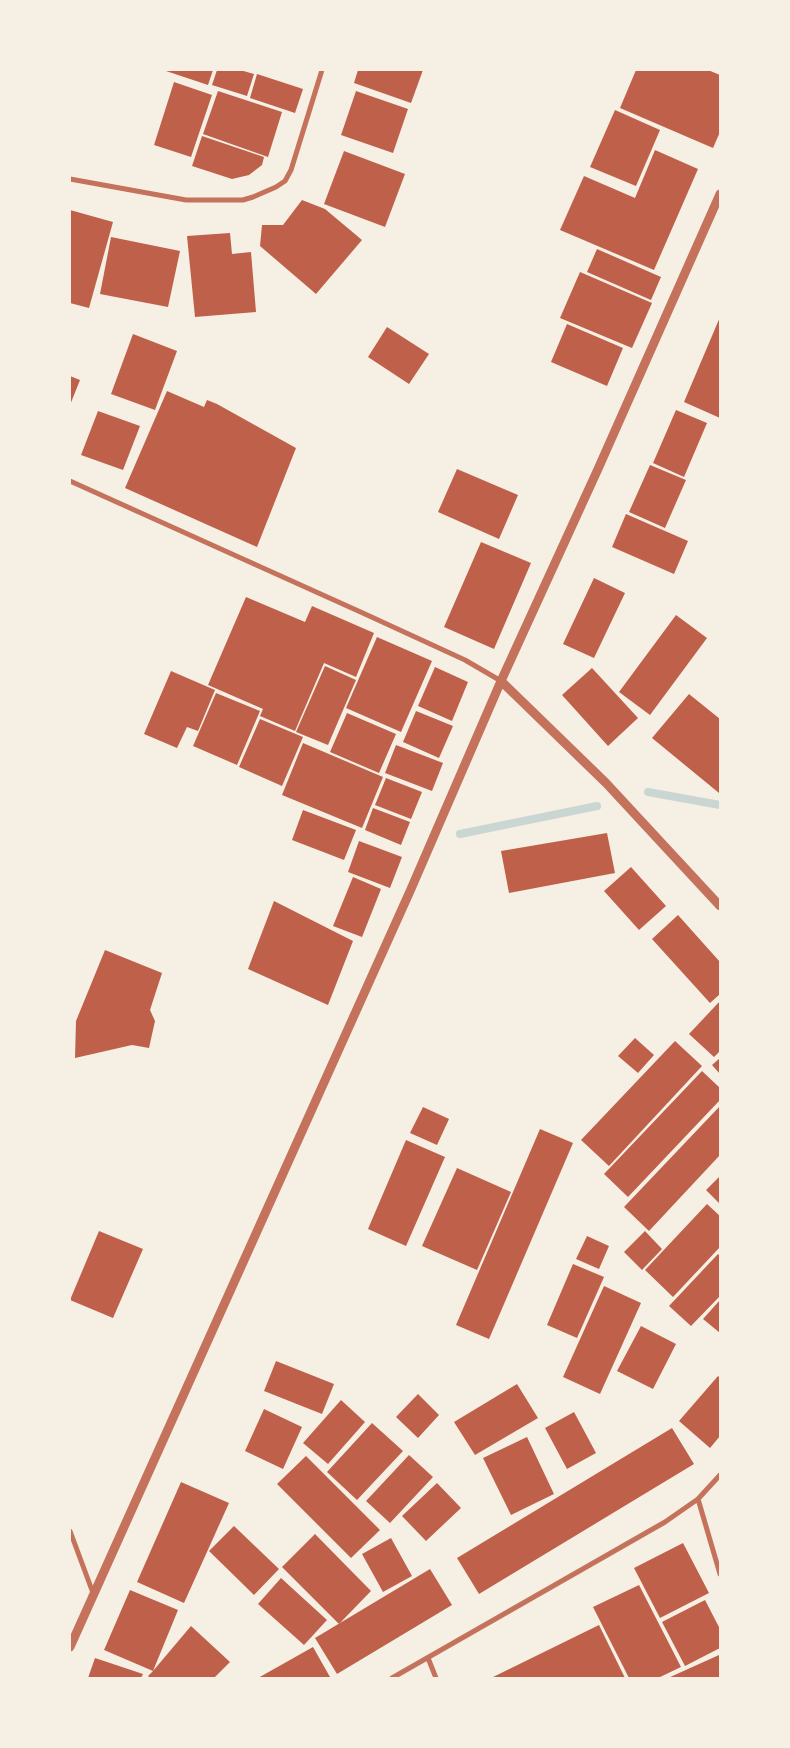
<!DOCTYPE html>
<html>
<head>
<meta charset="utf-8">
<style>
  body { margin:0 }
  #map { position:relative; width:790px; height:1748px; overflow:hidden; background:#f6efe4; font-family:Spectral,serif }
  canvas { display:block }
  .frame { position:absolute; inset:0; border:71px solid #f6efe4; pointer-events:none }
</style>
</head>
<body>
<div id="map">
<canvas width="790" height="1748"></canvas>
<div class="frame"></div>
</div>
<script>
const g = document.querySelector('canvas').getContext('2d');
g.lineJoin = 'round';
function trace(path, color, width, dash) { g.strokeStyle = color; g.lineWidth = width; g.lineCap = dash ? 'butt' : 'round'; g.setLineDash(dash || []); g.stroke(path); }
function fill(path, color) { g.fillStyle = color; g.fill(path, 'evenodd'); }
trace(new Path2D(`
  M648,792L720,805
  M460,834L597,806`), '#c9d6d2', 8);
fill(new Path2D(`
  M163,70H213L208,85Z
  M217,70H240L254,74L247,96L212,85Z
  M358,70H423L411,103L354,83Z
  M636,70H708L720,75V132L713,148L620,108Z
  M257,74L303,89L295,113L250,98Z
  M174,82L212,95L191,157L154,145Z
  M218,91L282,112L268,157L203,134Z
  M356,91L408,109L393,153L341,135Z
  M615,110L660,130L636,186L590,167Z
  M202,136L264,157L262,165L249,175L232,179L192,166Z
  M655,150L698,169L654,270L560,230L584,176L635,198Z
  M344,151L405,174L385,227L324,204Z
  M302,200L325,209L362,240L316,294L260,246L262,225H283Z
  M70,210L113,222L89,308L70,303Z
  M230,233L232,254L251,252L256,312L195,317L187,236Z
  M111,237L180,251L168,307L100,294Z
  M597,249L661,277L651,300L587,272Z
  M580,272L652,303L632,348L560,318Z
  M720,317V418L684,402Z
  M567,324L623,348L607,386L551,362Z
  M387,327L429,354L409,384L368,357Z
  M133,334L177,351L155,410L111,394Z
  M70,376L80,380L70,405Z
  M167,391L204,407L207,400L217,404L296,448L257,547L125,488Z
  M676,410L707,423L684,477L653,463Z
  M98,411L140,426L123,470L81,455Z
  M650,465L686,480L665,528L629,512Z
  M457,469L518,495L499,539L438,512Z
  M626,514L688,541L674,574L612,547Z
  M481,542L531,563L494,649L444,627Z
  M594,578L625,593L594,658L563,644Z
  M246,597L305,622L312,606L374,633L356,677L324,663L295,731L260,716L263,709L208,685Z
  M676,615L707,638L650,715L619,692Z
  M377,637L432,661L401,732L346,708Z
  M325,666L356,680L328,745L296,732Z
  M435,667L468,682L452,721L418,706Z
  M592,668L638,718L608,746L562,695Z
  M171,671L215,690L198,731L187,727L177,748L144,734Z
  M216,693L260,711L237,765L193,746Z
  M689,694L720,719L719,793L652,738Z
  M416,711L453,726L439,758L403,742Z
  M347,713L396,734L379,773L330,752Z
  M260,719L303,737L282,786L239,767Z
  M303,743L383,777L362,828L282,795Z
  M396,745L443,763L432,791L385,773Z
  M386,778L422,792L411,819L375,805Z
  M373,808L410,822L401,845L365,830Z
  M303,810L356,830L344,860L292,840Z
  M607,833L615,873L509,893L501,851Z
  M359,841L402,857L390,888L348,872Z
  M631,867L666,906L639,930L604,891Z
  M353,877L381,889L362,937L333,926Z
  M274,901L353,941L328,1005L248,969Z
  M678,915L720,962V994L710,1003L652,939Z
  M105,950L162,973L150,1010L155,1021L149,1048L132,1045L75,1058L76,1021Z
  M720,1001V1051L714,1057L689,1034Z
  M635,1038L654,1055L638,1073L618,1056Z
  M675,1041L702,1066L609,1166L581,1140Z
  M720,1058V1074L712,1065Z
  M702,1071L720,1088V1100L628,1197L604,1174Z
  M720,1106V1155L649,1231L624,1207Z
  M423,1107L449,1119L437,1145L410,1133Z
  M540,1129L573,1143L489,1339L456,1325Z
  M406,1140L445,1157L406,1246L368,1229Z
  M457,1168L511,1192L477,1270L422,1246Z
  M720,1176V1204L706,1190Z
  M707,1204L720,1216V1247L673,1297L645,1270Z
  M99,1231L143,1249L113,1318L70,1300Z
  M645,1231L662,1249L642,1270L624,1252Z
  M587,1236L609,1246L599,1269L576,1259Z
  M718,1254L720,1256V1296L691,1326L669,1306Z
  M573,1264L604,1277L577,1338L547,1325Z
  M604,1286L641,1303L600,1394L563,1377Z
  M720,1300V1333L703,1319Z
  M641,1326L676,1344L653,1389L617,1371Z
  M276,1361L334,1384L322,1414L264,1391Z
  M718,1376L720,1378V1436L710,1448L679,1421Z
  M517,1384L538,1418L475,1455L454,1422Z
  M418,1394L439,1415L418,1438L396,1417Z
  M341,1400L365,1422L328,1464L303,1443Z
  M264,1409L302,1427L283,1469L245,1451Z
  M574,1412L596,1453L567,1469L545,1428Z
  M372,1423L403,1451L357,1500L327,1472Z
  M672,1428L694,1464L479,1594L457,1558Z
  M527,1437L554,1494L511,1515L483,1458Z
  M409,1455L433,1477L390,1523L366,1501Z
  M306,1456L380,1530L351,1558L277,1484Z
  M181,1482L229,1503L184,1603L137,1582Z
  M437,1483L461,1508L426,1541L402,1516Z
  M234,1526L279,1569L254,1595L209,1551Z
  M315,1534L371,1591L339,1624L282,1567Z
  M391,1538L412,1576L383,1592L362,1554Z
  M683,1543L709,1593L660,1618L634,1568Z
  M430,1569L452,1605L337,1674L315,1638Z
  M281,1578L327,1620L304,1645L258,1604Z
  M639,1585L681,1667L658,1678H629L593,1607Z
  M130,1590L178,1610L153,1671L191,1626L230,1662L214,1678H150L148,1676L153,1671L104,1650Z
  M705,1600L720,1629V1648L685,1666L662,1622Z
  M599,1625L625,1678H491Z
  M313,1647L330,1677L327,1678H258Z
  M719,1655L720,1678H668Z
  M95,1658L143,1674L141,1678H88Z`), '#bf614a');
trace(new Path2D(`
  M70,179L186,200H243L253,197L276,187L285,181L291,170L322,70
  M70,481L365,614L465,660L501,681
  M698,1499L720,1574
  M70,1531L93,1593
  M428,1658L436,1678
  M392,1678L665,1522L698,1499L720,1475`), '#c5725c', 5);
trace(new Path2D(`
  M501,681L606,783L720,906
  M70,1647L411,889L501,681L598,469L720,194`), '#c5725c', 9);
</script>
</body>
</html>
